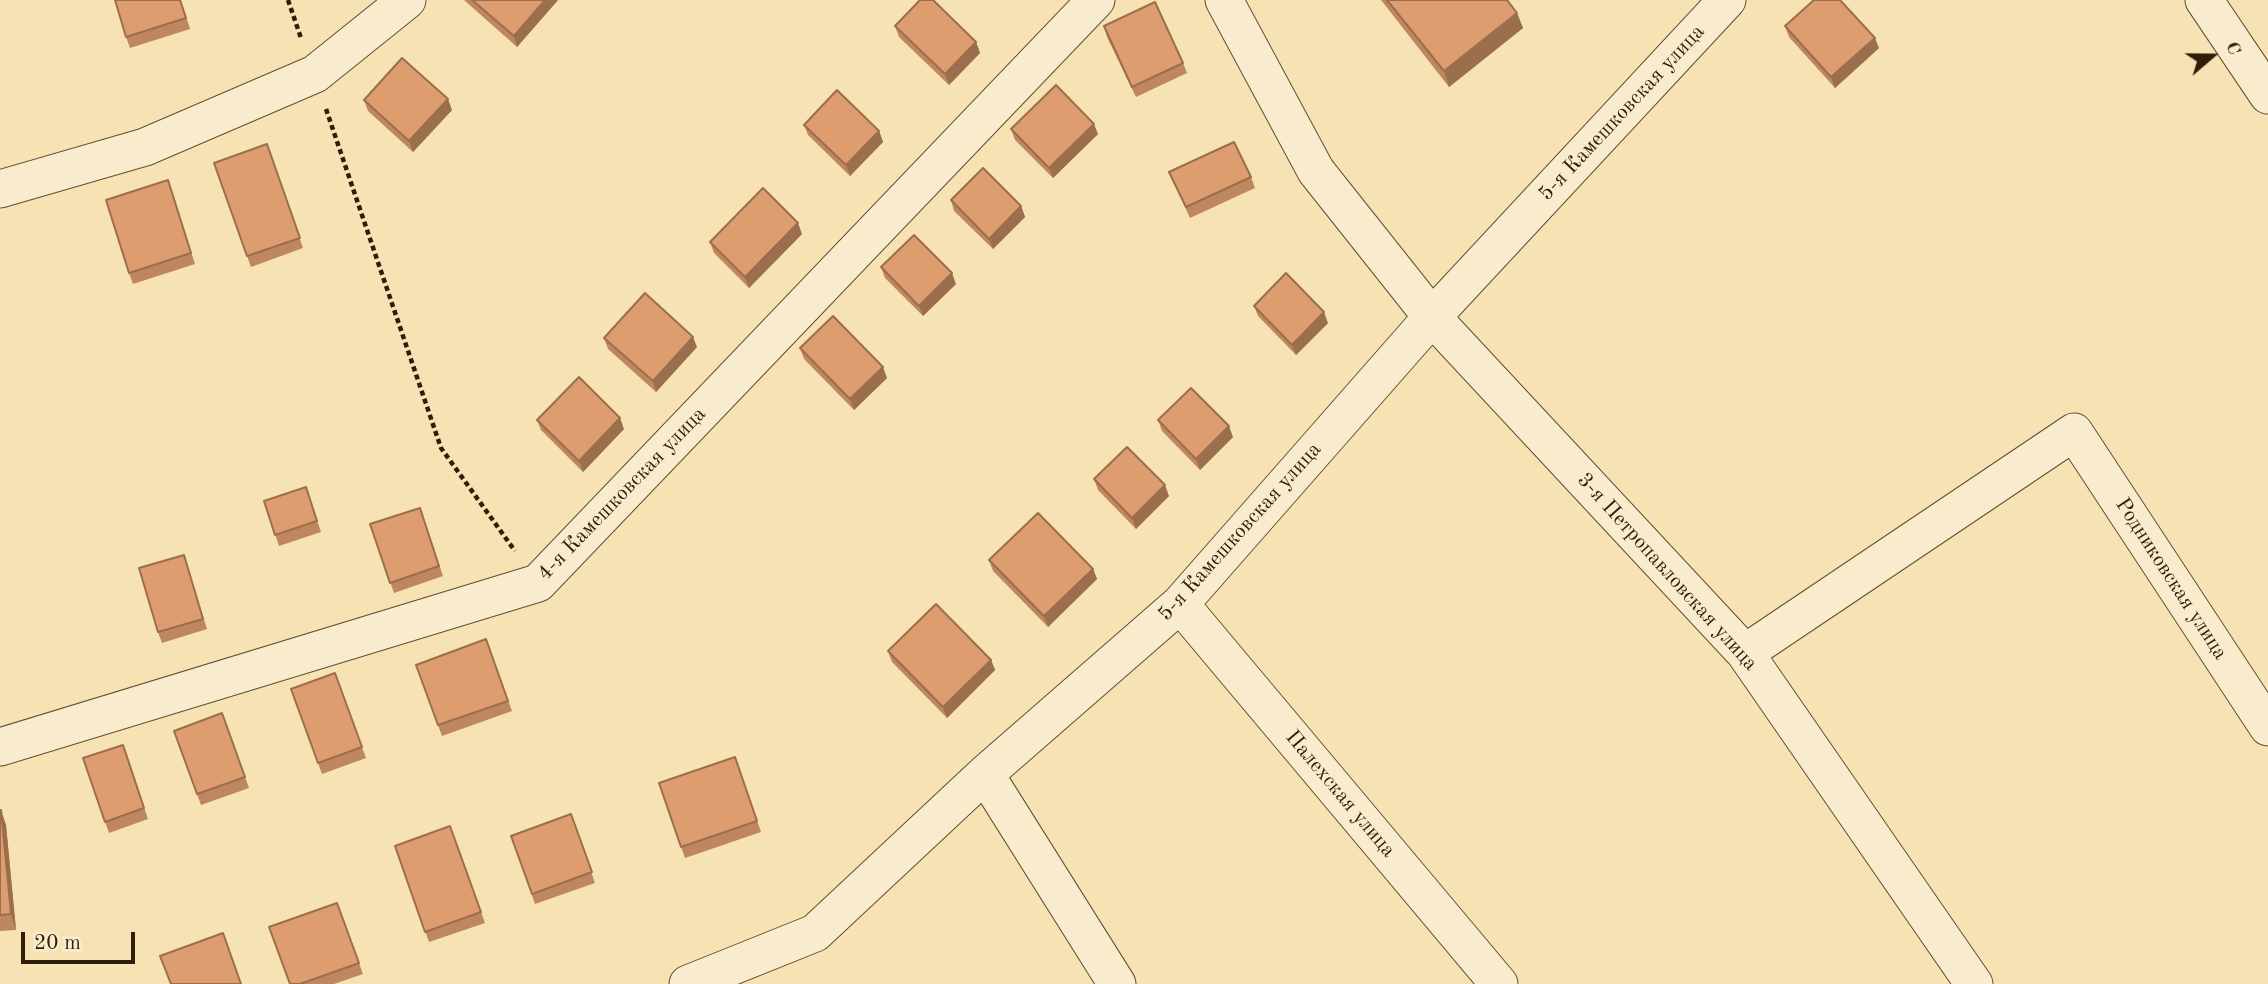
<!DOCTYPE html>
<html>
<head>
<meta charset="utf-8">
<style>
  body { margin:0 }
  #map { position:relative; width:2268px; height:984px; overflow:hidden; background:#f6e2b3; font-family:"Old Standard TT",serif }
  canvas { display:block }
  .north { position:absolute; left:2177px; top:21px; width:70px; height:70px; -webkit-text-stroke:5px #f9ecce; paint-order:stroke; rotate:70deg; font-size:19px; font-weight:700; line-height:28px; text-align:center; color:#2f1e07 }
  .north::after { content:''; display:block; margin:auto; width:24px; height:32px; background:#2f1e07; clip-path:polygon(50% 0,100% 100%,50% 72%,0 100%) }
  .scale { position:absolute; left:21px; top:932px; width:114px; height:32px; box-sizing:border-box; border:4px solid #2f1e07; border-top:0; padding-left:9px; font-size:21px; line-height:24px; white-space:nowrap; color:#2f1e07; -webkit-text-stroke:5px #f9ecce; paint-order:stroke }
</style>
</head>
<body>
<div id="map">
<canvas width="2268" height="984"></canvas>
<div class="north">С</div>
<div class="scale">20 m</div>
</div>
<script>
const g = document.querySelector('canvas').getContext('2d');
g.lineJoin = 'round';
function trace(path, color, width, dash) { g.strokeStyle = color; g.lineWidth = width; g.lineCap = dash ? 'butt' : 'round'; g.setLineDash(dash || []); g.stroke(path); }
function fill(path, color) { g.fillStyle = color; g.fill(path, 'evenodd'); }
function write(font, color, halo, rows, align = 'center') {
  g.font = font + ' "Old Standard TT",serif'; g.lineWidth = 6; g.setLineDash([]); g.textBaseline = 'middle'; g.strokeStyle = halo; g.fillStyle = color; for (const [text, x, y, turn = 0] of rows) {
    g.save(); g.translate(x, y); g.rotate((+turn || 0) * Math.PI / 180); g.textAlign = isNaN(turn) ? turn : align; if (halo) g.strokeText(text, 0, 0); g.fillText(text, 0, 0); g.restore();
  }
}
const street = new Path2D(`
  M1224,0L1316,171L1432,317L1745,653L1974,984
  M2204,0L2268,95
  M0,189L145,147L315,74L407,0
  M1180,604L1499,984
  M1745,653L2074,432L2268,727
  M0,747L538,583L1096,0
  M985,774L1117,984
  M688,984L815,933L985,774L1180,604L1432,317L1727,0`);
trace(street, '#614f32', 39);
trace(new Path2D(`
  M288,0L301,38
  M326,109L441,448L515,551`), '#2f1e07', 4.5, [5, 3.5]);
trace(street, '#f9ecce', 37);
fill(new Path2D(`
  M181,0L190,29L130,48L126,37Z
  M464,0H558L517,47Z
  M1381,0H1507L1517,13L1523,28L1449,87Z
  M895,26L976,42L980,53L949,85L899,37Z
  M1104,26L1183,63L1187,73L1136,97L1107,37Z
  M1785,26L1879,48L1835,88L1789,37Z
  M364,100L452,110L413,152L368,111Z
  M804,125L879,131L883,142L850,176L808,135Z
  M1011,129L1098,134L1053,178L1015,140Z
  M267,144L303,248L251,267L214,163Z
  M1169,172L1251,177L1255,188L1190,218Z
  M168,180L195,264L133,284L129,273Z
  M951,200L1021,206L1025,217L993,249L954,211Z
  M802,234L749,288L714,253L710,242Z
  M881,267L956,284L923,316L885,278Z
  M1254,306L1328,323L1296,355L1258,316Z
  M604,338L697,347L656,392L608,349Z
  M800,348L887,378L854,410L804,359Z
  M537,420L624,429L583,472L541,430Z
  M1158,420L1233,437L1200,470L1162,431Z
  M1094,479L1169,496L1136,529L1098,490Z
  M306,487L321,532L279,546L264,501Z
  M420,508L443,576L394,593L370,524Z
  M184,555L207,629L162,643L158,632Z
  M989,560L1093,569L1097,579L1048,627L993,571Z
  M486,639L512,711L442,736L416,665Z
  M888,651L991,660L995,670L947,718L892,662Z
  M335,673L366,758L322,774L291,689Z
  M222,713L249,788L201,805L174,731Z
  M123,745L148,819L109,833L83,758Z
  M735,757L761,832L685,858L659,783Z
  M0,810L6,825L16,930L0,931Z
  M571,814L595,883L535,904L511,836Z
  M450,826L485,923L429,942L395,846Z
  M337,903L363,974L334,984H290Z`), '#bf875f');
fill(new Path2D(`
  M545,0H558L517,47L514,36Z
  M1517,13L1523,28L1449,87L1444,71Z
  M1875,38L1879,48L1835,88L1831,77Z
  M976,42L980,53L949,85L945,74Z
  M448,99L452,110L413,152L409,141Z
  M1094,124L1098,134L1053,178L1049,168Z
  M879,131L883,142L850,176L846,165Z
  M1021,206L1025,217L993,249L989,239Z
  M798,223L802,234L749,288L745,277Z
  M952,273L956,284L923,316L919,306Z
  M1324,312L1328,323L1296,355L1292,345Z
  M693,337L697,347L656,392L653,381Z
  M883,367L887,378L854,410L850,399Z
  M620,418L624,429L583,472L579,461Z
  M1229,426L1233,437L1200,470L1196,459Z
  M1165,485L1169,496L1136,529L1132,518Z
  M1093,569L1097,579L1048,627L1044,616Z
  M991,660L995,670L947,718L943,707Z
  M1,810L6,825L16,930L11,914Z`), '#9b6e4e');
const building = new Path2D(`
  M115,0H180L186,18L126,37Z
  M472,0H545L514,36Z
  M920,0H933L976,42L945,74L895,26Z
  M1387,0H1507L1517,13L1444,71Z
  M1814,0H1840L1875,38L1831,77L1785,26Z
  M1155,2L1183,63L1132,87L1104,26Z
  M402,58L448,99L409,141L364,100Z
  M1056,85L1094,124L1049,168L1011,129Z
  M837,90L879,131L846,165L804,125Z
  M1234,142L1251,177L1186,207L1169,172Z
  M267,144L300,238L247,256L214,163Z
  M983,168L1021,206L989,239L951,200Z
  M168,180L191,253L129,273L106,200Z
  M763,188L798,223L745,277L710,242Z
  M914,235L952,273L919,306L881,267Z
  M1286,273L1324,312L1292,345L1254,306Z
  M645,293L693,337L653,381L604,338Z
  M833,316L883,367L850,399L800,348Z
  M579,377L620,418L579,461L537,420Z
  M1191,388L1229,426L1196,459L1158,420Z
  M1127,447L1165,485L1132,518L1094,479Z
  M306,487L317,521L275,535L264,501Z
  M420,508L439,566L390,583L370,524Z
  M1038,513L1093,569L1044,616L989,560Z
  M184,555L203,619L158,632L139,568Z
  M936,604L991,660L943,707L888,651Z
  M486,639L508,701L438,725L416,665Z
  M335,673L362,747L318,763L291,689Z
  M222,713L245,777L197,794L174,731Z
  M123,745L144,808L105,822L83,758Z
  M735,757L757,821L681,847L659,783Z
  M0,810H1L11,914L0,915Z
  M571,814L592,872L532,894L511,836Z
  M450,826L481,912L425,932L395,846Z
  M337,903L359,963L300,984H290L269,927Z
  M223,933L241,984H171L160,956Z`);
fill(building, '#de9d6f');
trace(building, '#9b6e4e', 2);
write('21px', '#2f1e07', '#f9ecce', [
  ["5-я Камешковская улица",1622,113,-47],
  ["4-я Камешковская улица",622,494,-46],
  ["5-я Камешковская улица",1240,532,-48],
  ["3-я Петропавловская улица",1667,572,48],
  ["Родниковская улица",2171,579,57],
  ["Палехская улица",1340,794,50]
]);
</script>
</body>
</html>
